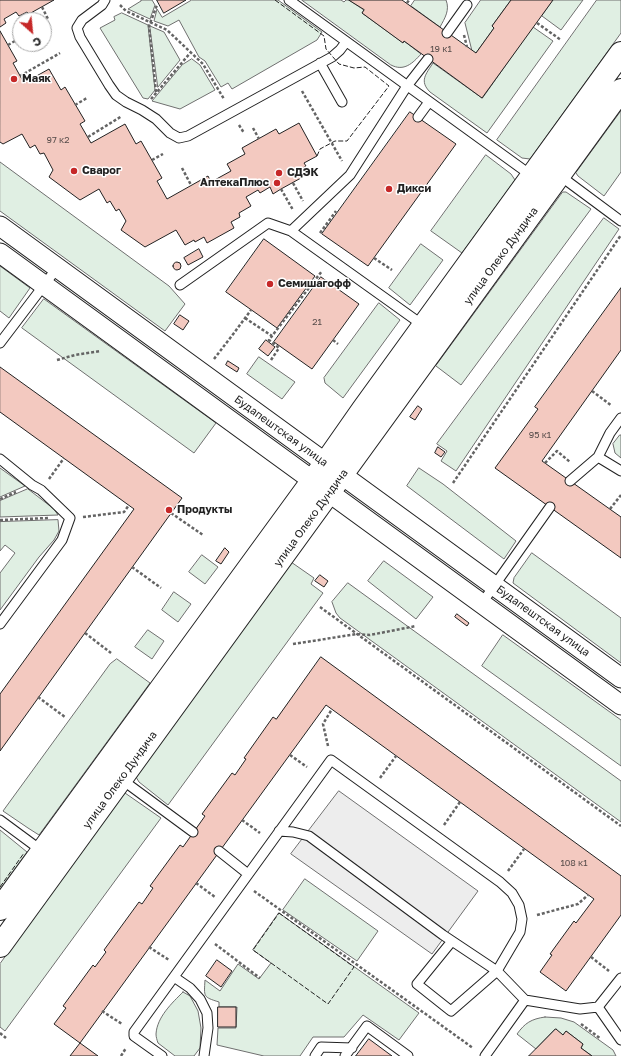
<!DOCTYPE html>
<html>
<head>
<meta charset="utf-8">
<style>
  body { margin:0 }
  #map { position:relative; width:621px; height:1056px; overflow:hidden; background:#fff; font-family:"Golos Text",sans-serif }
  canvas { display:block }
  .north { position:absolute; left:12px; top:12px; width:40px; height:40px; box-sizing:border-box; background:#fff; border:1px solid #a7a7a7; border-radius:50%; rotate:153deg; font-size:11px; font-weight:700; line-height:16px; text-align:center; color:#222 }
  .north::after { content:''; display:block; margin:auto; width:14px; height:18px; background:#c62828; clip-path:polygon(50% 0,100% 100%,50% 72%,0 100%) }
</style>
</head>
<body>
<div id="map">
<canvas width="621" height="1056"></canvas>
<div class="north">С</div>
</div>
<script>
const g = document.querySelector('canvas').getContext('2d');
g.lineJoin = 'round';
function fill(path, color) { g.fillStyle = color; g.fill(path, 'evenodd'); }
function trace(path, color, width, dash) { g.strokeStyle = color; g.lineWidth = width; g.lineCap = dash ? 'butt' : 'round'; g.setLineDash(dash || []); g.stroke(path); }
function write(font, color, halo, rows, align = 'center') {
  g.font = font + ' "Golos Text",sans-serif'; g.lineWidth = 3; g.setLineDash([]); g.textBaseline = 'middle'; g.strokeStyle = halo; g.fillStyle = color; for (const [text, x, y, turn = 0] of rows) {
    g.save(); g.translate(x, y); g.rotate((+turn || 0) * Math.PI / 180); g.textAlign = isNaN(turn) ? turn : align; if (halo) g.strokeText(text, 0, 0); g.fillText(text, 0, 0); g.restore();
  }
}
const green = new Path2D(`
  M141,0H152L155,5L150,19L128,9L141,1Z
  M192,0H278L322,32L317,40L232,89L228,83L221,87L205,61L199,57L179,20L168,26L154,21L157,9L162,17Z
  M302,0H341L344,2L346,0H349L364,10L362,13L402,42L404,41L421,54C413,63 404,72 391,65Z
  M415,0H446C450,10 445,18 440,27L411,6Z
  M481,0H511L492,26L494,28L476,53L472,51L465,23Z
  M553,0H583L561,30L542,16Z
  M597,0H621V33L530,159L522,158L497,140Z
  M122,13L148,25L155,90L148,99L143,98L100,28L115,20L114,17Z
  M150,26L164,32L180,60L158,87Z
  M533,27L553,41L487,133L430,92C419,81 426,74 433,63L482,98Z
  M192,59L200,65L215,90L180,109L152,101L182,65Z
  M621,111V172L604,196L578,176L576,173Z
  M486,155L511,174L515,180L462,253L431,231Z
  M0,162L169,286L185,304L165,331L0,211Z
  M563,192H566L591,209L461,385L436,366Z
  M604,218L619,229L456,471L441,461L447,451L437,444Z
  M421,244L443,260L410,305L389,288Z
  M0,266L30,288L9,318L0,311Z
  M44,299L216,423L194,453L22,328Z
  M379,303L400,320L343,398L325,383L324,378Z
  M259,357L295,382L282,399L247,374Z
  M620,435H621V458L615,453L613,444Z
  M0,468L25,486L0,497Z
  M419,468L443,484L516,541L504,559L407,486Z
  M28,489L54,509L58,515L0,517V501Z
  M58,520L59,531L54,540L39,557L0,610V573L15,553L5,545L0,551V522Z
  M532,553L621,618V663L513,583L514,578Z
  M202,555L218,567L205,584L189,572Z
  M384,561L433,597L416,619L368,581Z
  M291,562L314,578L311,584L323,593L168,805L139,782L136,777Z
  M348,583L621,781V822L340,618L336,613L332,602Z
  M174,592L191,604L178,622L162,610Z
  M148,630L164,641L152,659L135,647Z
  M503,635L621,720V766L482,666Z
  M117,659L150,683L39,835L28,828L3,811L110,664Z
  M125,793L161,818L5,1031L0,1027V964Z
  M0,830L27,852L0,889Z
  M305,879L378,931L357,961L283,910Z
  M279,913L419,1013L399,1040L363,1015L344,1037H313L300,1056H264L217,1045L218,1028H236L237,1007H219V1002C203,997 204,997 205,980L220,991L238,964L259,979L271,963L253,950Z
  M183,992L190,996L198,1011L201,1028L200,1048L194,1056H175L158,1043C157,1040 156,1037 156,1034C157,1017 172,1003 183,992Z
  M545,1017L561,1018L574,1022L613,1050L616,1056H592L581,1048L583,1044L566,1031L563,1035L555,1029L536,1049L517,1034C525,1023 531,1019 545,1017Z`);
fill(green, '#e0efe3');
trace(green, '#6f6f6f', 1);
const parking = new Path2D(`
  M339,791L478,891L432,954L291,854Z`);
fill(parking, '#ededed');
trace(parking, '#6f6f6f', 1);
const building = new Path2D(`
  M0,0H54L29,14L27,12L19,16L16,12L4,19L6,23L0,27Z
  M157,0H186L164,13Z
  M349,0H402L476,53L494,28L492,26L511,0H553L482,98L404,41L403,43L362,13L364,10Z
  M0,31L17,61L13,63L24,83L49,69L61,90L65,87L85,121L80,124L91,143L125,124L136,144L141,141L162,178L157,181L167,199L208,176L211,182L231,171L227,164L245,154L242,148L276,129L279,134L299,123L317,156L304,163L306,166L297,172L301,178L281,189L273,194L270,187L260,193L258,190L246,197L251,206L239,213L240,217L231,222L234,228L207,243L204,237L195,242L194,240L185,245L176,230L145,247L121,230L126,221L119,209L116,211L110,201L107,203L99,189L80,200L49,177L53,170L44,153L40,154L35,145L30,148L22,134L3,144L0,142Z
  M410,112L456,144L368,266L322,234Z
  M264,239L315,276L277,328L226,292Z
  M199,249L203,257L188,265L184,258Z
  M173 266a4 4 0 1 1 8 0a4 4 0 1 1-8 0Z
  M321,277L359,304L312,369L274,342Z
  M621,288V350L542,461L621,517V558L495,468L538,409L535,407Z
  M180,315L189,321L183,330L174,324Z
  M266,340L275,347L268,356L259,349Z
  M228,361L239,368L237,372L226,365Z
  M0,367L182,498L0,751V694L134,509L0,412Z
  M418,406L422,409L415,420L410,417Z
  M438,447L445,452L441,457L435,453Z
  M225,548L229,552L221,564L216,561Z
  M320,575L328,581L324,587L315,581Z
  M457,614L469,623L467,626L455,617Z
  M321,657L621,876V915L566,991L540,972L552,955L550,954L574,921L576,923L594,899L326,705L80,1043L98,1056H70L80,1043L54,1024L66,1008L63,1006L93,965L95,967L106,952L104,950L139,902L142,904L153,888L150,886L180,845L183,847L205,816L202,814L232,773L235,775L246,759L244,758L273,717L276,719Z
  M217,960L232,971L221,987L206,976Z
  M218,1007H236V1027H218Z
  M556,1029L563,1035L566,1031L583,1044L581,1048L592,1056H529Z
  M369,1039L392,1056H356Z`);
fill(building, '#f3c9c0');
trace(building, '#222', 1);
const service = new Path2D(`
  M105,0L102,5L82,20L77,28L80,37L109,85L116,95L126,102L142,110L156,119L170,133L179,138L188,136L332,57L340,50L346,42
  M289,0L532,176
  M447,33L467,5
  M320,63L342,102
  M418,117L429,102
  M559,175L621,221
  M180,285L268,223L291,231
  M424,326L291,231L350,175L407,86L428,59
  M0,343L57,268
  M598,457L621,471
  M0,459L32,485L41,490L70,518L62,540L0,624
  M570,481L598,457L610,433L621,418
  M482,603L550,507
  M121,779L193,832
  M0,820L42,851
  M279,831L293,832L309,836L443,935L497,971L525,1000L580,1009L598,1007L621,978
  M219,851L248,874
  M174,977L190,988L200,999L207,1013L208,1028L204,1056
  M598,1007L621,1040
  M162,1056L134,1036V1032L331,760L500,882L512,893L519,905L522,919L520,932L497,971L451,1011L417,984L452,941
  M315,1056L321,1047L352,1048
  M345,1056L367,1026L408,1056
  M485,1056L525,1000`);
const minor = new Path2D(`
  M0,226L621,678
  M0,253L621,705`);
const tertiary = new Path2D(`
  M0,909L326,462L363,409L621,53
  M0,946L621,90`);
trace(service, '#222', 11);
trace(minor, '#222', 21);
trace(tertiary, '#222', 24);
trace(new Path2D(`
  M407,3L409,0
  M120,5L126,11L167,30L203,64L224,99
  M42,7L48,19
  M537,23L561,40
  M464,35L467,47
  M8,45L20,38
  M20,76L60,53
  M302,91L342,161
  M156,92L149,26L157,5
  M151,99L191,52
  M75,105L87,98
  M239,125L244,133
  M253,128L259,139
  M88,137L122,116
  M152,160L163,154
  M182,168L191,185
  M293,183L303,201
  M281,189L293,210
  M320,233L336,211
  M374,258L392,270
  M245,318L272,336L322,271
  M333,340L338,344
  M214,359L234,333L251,310
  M57,360L75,355L101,351
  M271,360L279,348L269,340L272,336
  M592,391L612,406
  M545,463L557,451L570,462
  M49,479L64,458
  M453,483L621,235
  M0,499L16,492
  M610,509L621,495
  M171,513L203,535
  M83,517L124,512L129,505
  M0,520L48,518
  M132,567L161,588
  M320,607L621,826
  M85,633L111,653
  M293,644L357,634L370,635L416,626
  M38,697L65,717
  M328,746L323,724L332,709
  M290,755L307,767
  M380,778L396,756
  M242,820L260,833
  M444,825L460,802
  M508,871L524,849
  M196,883L215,897
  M254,891L473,1048
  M537,915L578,904L588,895
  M215,944L260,978
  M149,947L169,960
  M591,957L609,971
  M102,1011L122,1024
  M581,1024L601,1039
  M0,1033L6,1038
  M121,1056L126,1048`), '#646464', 2.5, [3, 2]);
trace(service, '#fff', 9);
trace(minor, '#fff', 19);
trace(tertiary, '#fff', 22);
trace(new Path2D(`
  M275,0L324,36L326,49L339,64L354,68L365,67L389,86L347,141H335L320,149L317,156
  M0,887L24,853
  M279,913L354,967L328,1004L253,950Z`), '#222', 1, [5, 2]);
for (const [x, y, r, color] of [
  [14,79,4,"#c62828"],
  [74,171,4,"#c62828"],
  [279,173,4,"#c62828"],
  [277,183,4,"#c62828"],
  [389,189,4,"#c62828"],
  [270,284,4,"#c62828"],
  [169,510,4,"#c62828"]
]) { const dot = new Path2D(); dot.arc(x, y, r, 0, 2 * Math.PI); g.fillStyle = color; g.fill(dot); trace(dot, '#fff', 1.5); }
write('9px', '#564c4a', null, [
  ["19 к1",441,49],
  ["97 к2",58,140],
  ["21",317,322],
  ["95 к1",540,435],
  ["108 к1",574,863]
]);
write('bold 11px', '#222', '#fff', [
  ["Маяк",22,79],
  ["Сварог",82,171],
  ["СДЭК",287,173],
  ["АптекаПлюс",269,183,"right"],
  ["Дикси",397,189],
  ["Семишагофф",278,284],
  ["Продукты",177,510]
], 'left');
write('11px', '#222', '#fff', [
  ["улица Олеко Дундича",501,256,-54],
  ["Будапештская улица",281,431,36],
  ["улица Олеко Дундича",311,518,-54],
  ["Будапештская улица",543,621,36],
  ["улица Олеко Дундича",120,780,-54]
]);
</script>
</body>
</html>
